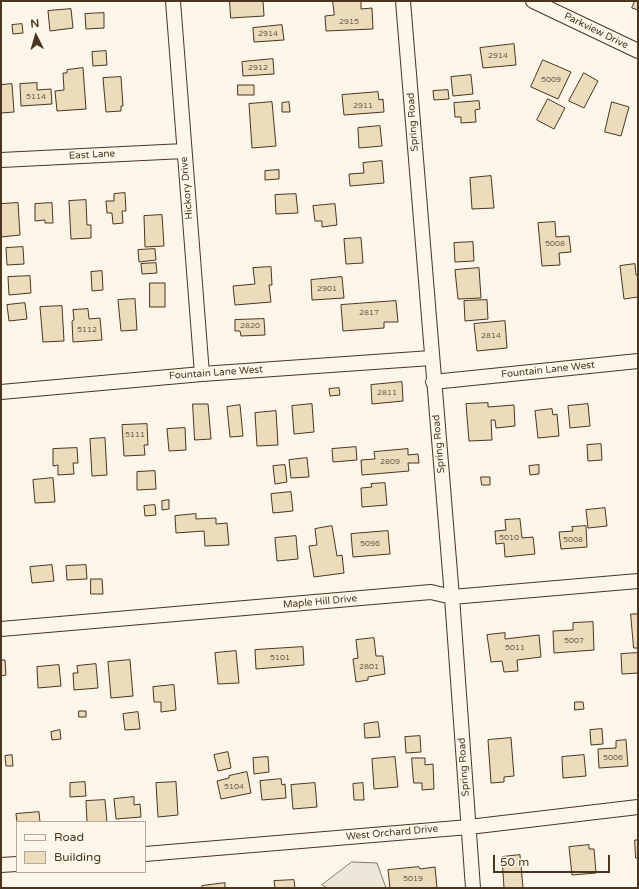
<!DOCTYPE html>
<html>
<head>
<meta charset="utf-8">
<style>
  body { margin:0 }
  #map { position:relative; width:639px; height:889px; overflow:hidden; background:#fbf6e9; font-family:"Varela Round",sans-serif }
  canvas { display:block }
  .frame { position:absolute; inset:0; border:2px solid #4a3520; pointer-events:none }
  .legend { position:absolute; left:16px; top:821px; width:130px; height:52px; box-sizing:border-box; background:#fbf6e9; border:1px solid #b4a999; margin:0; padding:5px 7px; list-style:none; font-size:12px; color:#4a3520 }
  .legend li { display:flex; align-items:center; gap:8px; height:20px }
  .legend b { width:20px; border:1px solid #b4a999 }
  .north { position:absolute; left:16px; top:16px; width:40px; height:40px; -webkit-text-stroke:3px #fbf6e9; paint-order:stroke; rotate:355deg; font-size:11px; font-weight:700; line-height:16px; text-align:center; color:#4a3520 }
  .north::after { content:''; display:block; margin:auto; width:14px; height:18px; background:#4a3520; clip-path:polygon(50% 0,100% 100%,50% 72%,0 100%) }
  .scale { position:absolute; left:493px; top:855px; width:117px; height:18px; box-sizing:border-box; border:2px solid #4a3520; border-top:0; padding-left:5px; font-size:12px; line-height:14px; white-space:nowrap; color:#4a3520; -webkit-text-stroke:3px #fbf6e9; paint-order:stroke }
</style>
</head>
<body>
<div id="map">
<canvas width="639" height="889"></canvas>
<div class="frame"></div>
<ul class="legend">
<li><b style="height:5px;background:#fbf6e9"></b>Road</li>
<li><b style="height:11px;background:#ecdcbc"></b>Building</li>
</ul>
<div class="north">N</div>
<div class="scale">50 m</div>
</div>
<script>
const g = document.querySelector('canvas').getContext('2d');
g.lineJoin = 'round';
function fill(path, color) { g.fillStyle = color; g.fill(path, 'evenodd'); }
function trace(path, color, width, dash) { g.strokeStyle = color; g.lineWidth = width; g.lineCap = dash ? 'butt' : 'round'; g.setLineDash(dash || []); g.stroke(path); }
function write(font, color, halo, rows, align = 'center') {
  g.font = font + ' "Varela Round",sans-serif'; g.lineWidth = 3; g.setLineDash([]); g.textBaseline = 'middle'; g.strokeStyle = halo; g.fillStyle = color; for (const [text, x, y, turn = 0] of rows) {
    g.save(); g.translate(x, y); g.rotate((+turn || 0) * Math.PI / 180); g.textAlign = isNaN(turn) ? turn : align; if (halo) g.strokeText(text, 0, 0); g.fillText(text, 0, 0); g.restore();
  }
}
const green = new Path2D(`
  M352,862L377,863L386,888H328L322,885Z`);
fill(green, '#ede6d9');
trace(green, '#887966', 1);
const building = new Path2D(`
  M230,1H263L264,16L231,18Z
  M333,1H361V9L372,8L373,29L326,31L325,16L334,15Z
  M635,1H638V10L632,8Z
  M71,9L73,28L50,31L48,11Z
  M104,13V28L86,29L85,14Z
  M22,24L23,33L13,34L12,25Z
  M282,25L284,40L254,42L253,28Z
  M514,44L516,65L483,68L480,48Z
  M106,51L107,65L93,66L92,52Z
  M273,59L274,74L243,76L242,62Z
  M543,60L571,72L558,99L531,87Z
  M83,68L86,109L57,111L55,91L64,90L63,73H67V70Z
  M584,73L598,81L584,108L569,101Z
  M471,75L473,94L453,96L451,77Z
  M121,77L123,106H121V111L106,112L103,78Z
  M37,83V90L51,89L52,104L21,106L20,84Z
  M12,84L14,112L1,113V85Z
  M238,85H254V95H238Z
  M448,90L449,99L434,100L433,91Z
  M378,92L379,100L383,99L384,112L344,115L342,95Z
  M548,99L565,108L554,129L537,120Z
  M479,101L480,109L475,110L476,122L461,123V117H455L454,103Z
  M272,102L276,146L252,148L249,104Z
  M289,102L290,112H282V103Z
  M612,102L629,107L621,136L605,132Z
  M380,126L382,146L359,148L358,128Z
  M382,161L384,183L350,186L349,174L364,173L363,163Z
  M279,170V179L265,180V171Z
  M491,176L494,208L472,209L470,178Z
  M125,193L126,211H122L123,223L113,224L112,213H107L106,201H114V194Z
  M296,194L298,213L276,214L275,195Z
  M86,200L87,225H91V238L71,239L69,201Z
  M18,203L20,235L1,237V204Z
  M52,203L53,223H45V220L35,221V204Z
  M335,204L337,225L322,227V221H315L313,206Z
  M162,215L164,246L145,247L144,216Z
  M555,222L556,237L569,236L571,252L559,253L560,265L542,266L538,223Z
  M361,238L363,263L346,264L344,239Z
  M473,242L474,261L455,262L454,243Z
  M23,247L24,264L7,265L6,248Z
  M155,249L156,260L139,262L138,250Z
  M156,263L157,273L142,274L141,264Z
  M635,264L636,275H638V297L624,299L620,266Z
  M271,267L272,285H269L271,302L235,305L233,286L255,284L253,268Z
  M479,268L481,298L458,299L455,270Z
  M102,271L103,290L92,291L91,272Z
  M30,276L31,293L9,295L8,277Z
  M342,277L344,298L312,300L311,280Z
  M150,283H165V307H150Z
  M135,299L137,330L121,331L118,300Z
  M487,300L488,319L465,321L464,301Z
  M396,301L398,322H384V328L343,331L341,305Z
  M25,303L27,319L9,321L7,305Z
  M62,306L64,341L43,342L40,307Z
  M88,309L89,319L100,318L102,340L73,342L72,321L74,320L73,310Z
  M264,319L265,335L241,336L240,331H235V320Z
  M505,321L507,348L477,351L474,324Z
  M402,382L403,401L372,404L371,385Z
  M339,388L340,395L330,396L329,389Z
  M488,403V407L514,405L515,426L496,428L495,420H491L492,440L469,441L466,404Z
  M193,404H208L211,439L195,440Z
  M312,404L314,432L294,434L292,406Z
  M588,404L590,426L570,428L568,406Z
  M240,405L243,436L230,437L227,407Z
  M552,409L553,415L557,414L559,436L538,438L535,411Z
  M276,411L278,445L257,446L255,413Z
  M147,424L148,445H144L145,455L124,456L122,425Z
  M185,428L186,450L169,451L167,429Z
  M105,438L107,475L92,476L90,439Z
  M601,444L602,460L588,461L587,445Z
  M356,447L357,460L333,462L332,449Z
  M77,448L78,463H73L74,474L58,475V465L53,466V449Z
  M408,449V455L418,454L419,463H408L409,471L362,475L361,460L375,459L374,452Z
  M307,458L309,477L291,478L289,460Z
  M285,465L287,482L275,484L273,466Z
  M539,465V474L530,475L529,466Z
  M155,471L156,489L137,490V472Z
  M481,477H490V485H482Z
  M53,478L55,502L35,503L33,480Z
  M385,483L387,505L362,507L361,488L372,487L371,484Z
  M291,492L293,511L273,513L271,494Z
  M169,500V509L162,510V501Z
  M155,505L156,515L145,516L144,506Z
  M605,508L607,526L588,528L586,510Z
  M196,514V519L216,518V524L227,523L229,545L205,546L204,531L176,533L175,516Z
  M520,519L522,538L533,537L535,554L505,557L504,543L496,544L495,531L506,530L505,520Z
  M332,526L337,556L342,555L344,573L314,577L309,546L317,545L315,529Z
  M586,526L587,547L561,549L559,532L573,531L572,527Z
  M388,531L390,554L353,557L351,534Z
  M296,536L298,559L277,561L275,538Z
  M52,565L54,581L32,583L30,567Z
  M86,565L87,579L67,580L66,566Z
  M91,579H102L103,594H91Z
  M631,614H638V648H634Z
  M593,622L594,650L554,653L553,631L573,630V623Z
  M505,633V639L539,635L541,657L517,660L518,671L504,672L502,661L491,662L487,635Z
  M374,638L376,656H383L385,674L368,677V680L356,682L353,659L358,658L356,640Z
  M303,647L304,665L256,669L255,650Z
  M236,651L239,683L218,684L215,653Z
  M638,653V673L622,674L621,654Z
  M1,660H5L6,675L1,676Z
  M130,660L133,696L111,698L108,662Z
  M96,664L98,688L74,690L73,673H78L77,666Z
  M59,665L61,686L38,688L37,667Z
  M174,685L176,710L161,712V702H154L153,687Z
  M575,702H583L584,709L575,710Z
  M79,711H86V717H79Z
  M138,712L140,729L125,730L123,714Z
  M378,722L380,737L365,738L364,724Z
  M602,729L603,744L591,745L590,730Z
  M60,730L61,739L52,740L51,732Z
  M420,736L421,752L406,753L405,737Z
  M511,738L514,776L504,777V782L491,783L488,740Z
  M626,740L628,766L599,768L598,749L616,748V741Z
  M228,752L231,768L218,771L214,755Z
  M12,755L13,766H6L5,756Z
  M584,755L586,776L563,778L562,757Z
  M268,757L269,772L254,774L253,758Z
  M395,757L398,787L374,789L372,759Z
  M412,758H425V765L433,764L434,789L422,790V783H414Z
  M247,772L251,793L221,799L217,781L229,778V776Z
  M281,779L282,785L285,784L286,798L262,800L260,781Z
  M85,782L86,796L70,797V783Z
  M176,782L178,815L158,817L156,783Z
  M315,783L317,807L293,809L291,785Z
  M363,783L364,800H354L353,784Z
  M134,797V805L140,804L141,817L116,819L114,799Z
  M105,800L107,822H87L86,801Z
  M39,812L40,822H17L16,814Z
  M635,840H638V858H636Z
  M589,845V849H594L596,873L572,875L569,847Z
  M520,855L523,888H504L502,857Z
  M419,867L420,869L435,867L437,888H390L388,870Z
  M294,880L295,888H275L274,881Z
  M225,883V888H202V886Z`);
fill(building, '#ecdcbc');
trace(building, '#4a3520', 1);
const minor = new Path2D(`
  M173,1L202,374
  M403,1L452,597L473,888
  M533,1L638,51
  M1,160L184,151
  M433,382L638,361
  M1,392L202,374L431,358
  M1,629L431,592L452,597L638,581
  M145,854L469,827L638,807
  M1,865L17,864`);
trace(minor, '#4a3520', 16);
trace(minor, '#fbf6e9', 14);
write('8px', '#725f47', null, [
  ["2915",349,22],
  ["2914",268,34],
  ["2914",498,56],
  ["2912",258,68],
  ["5009",551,80],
  ["5114",36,97],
  ["2911",363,106],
  ["5008",555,244],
  ["2901",327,289],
  ["2817",369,313],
  ["2820",250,326],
  ["5112",87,330],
  ["2814",491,336],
  ["2811",387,393],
  ["5111",135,435],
  ["2809",390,462],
  ["5010",509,538],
  ["5008",573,540],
  ["5096",370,544],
  ["5007",574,641],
  ["5011",515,648],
  ["5101",280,658],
  ["2801",369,667],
  ["5006",613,758],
  ["5104",234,787],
  ["5019",413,879]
]);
write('10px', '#4a3520', '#fbf6e9', [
  ["Parkview Drive",596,31,26],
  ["Spring Road",413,122,-94],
  ["East Lane",92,155,-3],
  ["Hickory Drive",187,188,-95],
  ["Fountain Lane West",548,370,-6],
  ["Fountain Lane West",216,373,-4],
  ["Spring Road",439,444,-95],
  ["Maple Hill Drive",320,602,-5],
  ["Spring Road",464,767,-94],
  ["West Orchard Drive",392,833,-5]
]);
</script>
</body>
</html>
